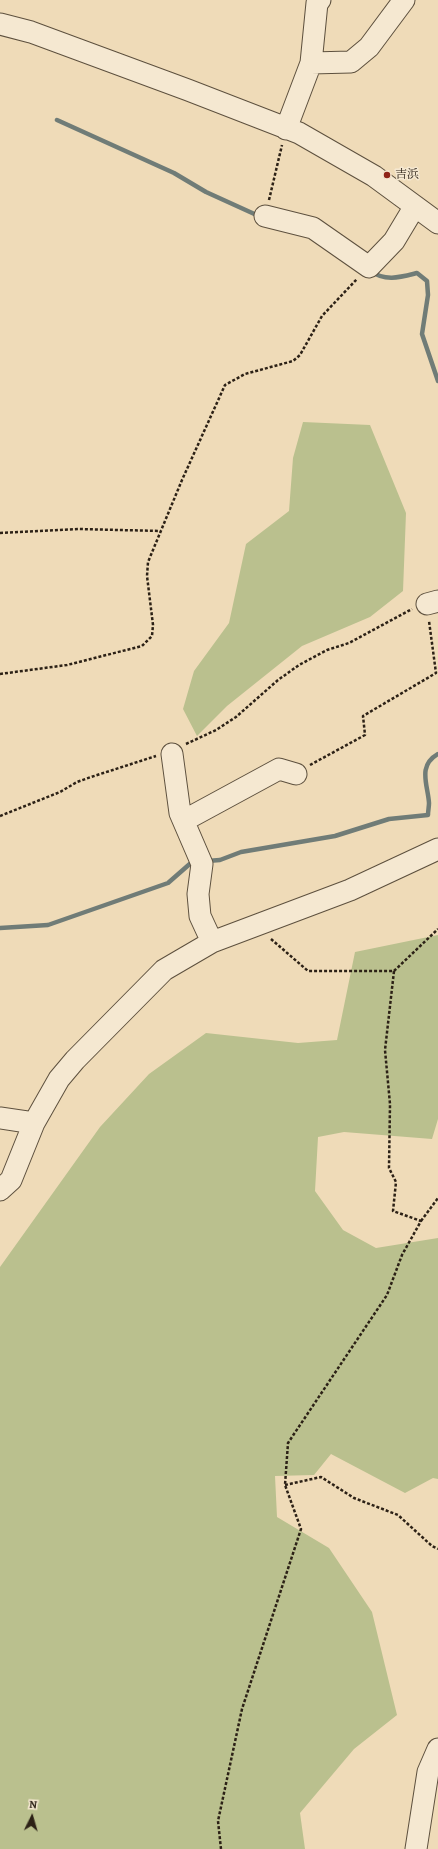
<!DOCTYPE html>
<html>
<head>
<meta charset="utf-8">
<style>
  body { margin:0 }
  #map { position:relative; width:438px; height:1849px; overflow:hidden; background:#efdbb8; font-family:Alegreya,serif }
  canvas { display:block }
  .north { position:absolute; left:12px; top:1797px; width:40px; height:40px; -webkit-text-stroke:3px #f5e8d1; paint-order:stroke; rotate:5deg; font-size:11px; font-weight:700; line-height:16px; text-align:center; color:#2c2116 }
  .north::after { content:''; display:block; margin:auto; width:14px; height:18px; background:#2c2116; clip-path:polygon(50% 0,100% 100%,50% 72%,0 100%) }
</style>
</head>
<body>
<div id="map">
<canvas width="438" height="1849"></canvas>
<div class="north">N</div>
</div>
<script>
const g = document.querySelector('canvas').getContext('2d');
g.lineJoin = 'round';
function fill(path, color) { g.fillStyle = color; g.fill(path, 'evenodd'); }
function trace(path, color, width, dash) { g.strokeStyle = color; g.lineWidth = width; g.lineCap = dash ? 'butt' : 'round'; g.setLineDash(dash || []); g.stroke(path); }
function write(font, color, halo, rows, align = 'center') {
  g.font = font + ' Alegreya,"Noto Serif JP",serif'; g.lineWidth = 3; g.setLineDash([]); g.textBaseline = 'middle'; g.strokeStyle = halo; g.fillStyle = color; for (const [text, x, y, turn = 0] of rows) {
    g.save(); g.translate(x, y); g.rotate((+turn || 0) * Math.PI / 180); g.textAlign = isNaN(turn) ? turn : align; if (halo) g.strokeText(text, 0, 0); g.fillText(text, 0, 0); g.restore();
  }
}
fill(new Path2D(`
  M303,422L370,425L406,513L403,591L370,617L302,646L227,706L197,736L183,709L194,671L229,623L246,544L289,511L293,458Z
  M438,935V1119L432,1139L344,1132L318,1137L315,1191L343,1230L376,1248L438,1238V1479L433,1478L405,1493L331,1454L314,1475L275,1476L277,1517L329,1548L372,1612L397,1715L354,1749L300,1813L305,1849H0V1267L100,1127L149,1074L206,1033L298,1043L337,1040L355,952Z`), '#bac08e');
trace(new Path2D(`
  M57,120L174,173L206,192L261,217
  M371,271C385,282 401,277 417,273L427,281L428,295L422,334L438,381
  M207,861L220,860L241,852L335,836L389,819L428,815C428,811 429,807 429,803C428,785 417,766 438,754
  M0,928L48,925L168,883L192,862H196`), '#707c77', 4.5);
const minor = new Path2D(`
  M0,24L31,32L188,90L299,133L374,176L438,223
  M311,63L351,62L369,47L404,0
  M286,129L311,63L317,3L320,0
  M265,216L313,228L369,267L394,241L415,206
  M427,604L438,601
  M172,754L180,813L202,864L198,894L200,916L212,942
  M185,820L279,769L296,774
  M0,1118L34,1123
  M0,1190L11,1180L34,1123L59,1079L75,1060L164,970L212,942L350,890L438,849
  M416,1849L428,1772L438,1749`);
trace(minor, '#5d503e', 23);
trace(new Path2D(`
  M269,200L282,145
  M0,533L78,529L161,531
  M0,674L67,665L142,646L152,636L153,625L147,576L148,562L182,480L225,385L245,374L293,361L300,355L322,316L357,279
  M186,744L216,730L236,717L278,680L299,665L327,650L349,643L412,609
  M310,765L365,735L363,716L436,673L429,621
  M0,816L60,792L77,782L91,777L156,756
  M394,971L438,929
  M421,1221L438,1198
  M285,1485L321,1477L354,1498L398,1515L432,1546L438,1549
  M221,1849L218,1821L242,1709L301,1529L285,1485L288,1443L387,1295L402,1255L421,1221L393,1211L396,1182L389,1168L390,1104L385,1050L394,971H308L271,939`), '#2c2116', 2.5, [3, 2]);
trace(minor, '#f5e8d1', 21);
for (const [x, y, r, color] of [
  [387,175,4,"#8f2418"]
]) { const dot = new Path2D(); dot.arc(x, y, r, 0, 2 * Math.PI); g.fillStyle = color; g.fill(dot); trace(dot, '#f5e8d1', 1.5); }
write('12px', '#2c2116', '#f5e8d1', [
  ["吉浜",395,175]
], 'left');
</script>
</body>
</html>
